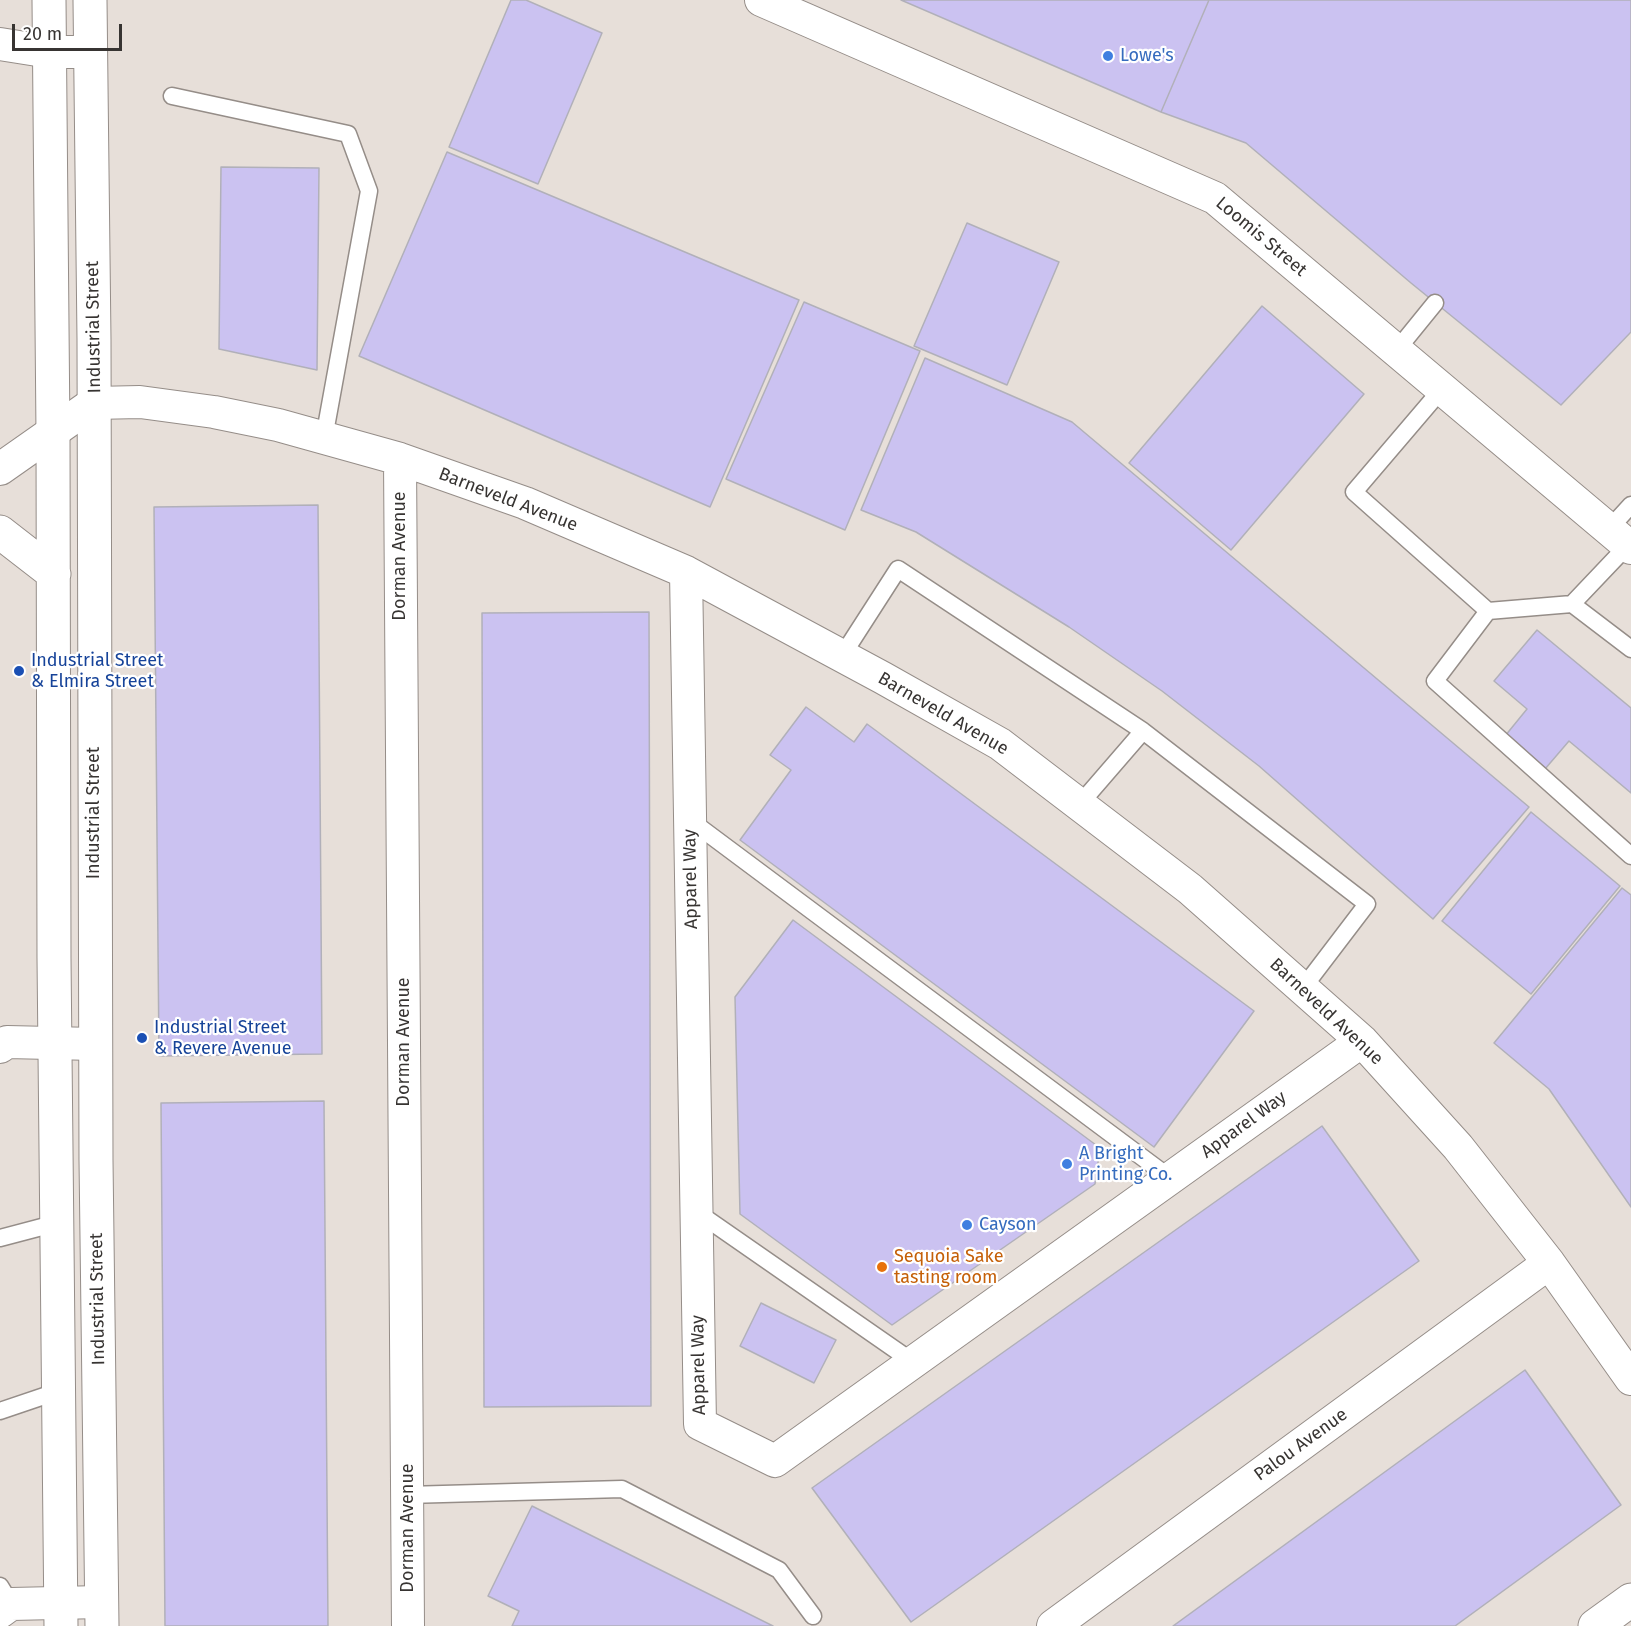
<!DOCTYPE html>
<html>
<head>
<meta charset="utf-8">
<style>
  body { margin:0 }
  #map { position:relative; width:1631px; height:1626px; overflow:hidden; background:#e7dfd9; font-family:"Fira Sans",sans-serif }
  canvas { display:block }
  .scale { position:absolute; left:12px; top:24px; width:110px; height:27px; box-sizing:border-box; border:3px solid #373432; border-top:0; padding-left:8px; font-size:18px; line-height:21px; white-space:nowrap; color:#373432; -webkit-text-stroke:4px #fff; paint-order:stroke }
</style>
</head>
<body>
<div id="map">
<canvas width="1631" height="1626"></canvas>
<div class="scale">20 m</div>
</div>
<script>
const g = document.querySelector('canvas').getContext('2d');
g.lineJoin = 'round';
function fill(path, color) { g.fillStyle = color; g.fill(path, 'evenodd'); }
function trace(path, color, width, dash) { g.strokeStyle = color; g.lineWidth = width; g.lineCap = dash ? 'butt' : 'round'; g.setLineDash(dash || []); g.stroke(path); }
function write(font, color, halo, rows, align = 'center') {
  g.font = font + ' "Fira Sans",sans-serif'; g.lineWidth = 4.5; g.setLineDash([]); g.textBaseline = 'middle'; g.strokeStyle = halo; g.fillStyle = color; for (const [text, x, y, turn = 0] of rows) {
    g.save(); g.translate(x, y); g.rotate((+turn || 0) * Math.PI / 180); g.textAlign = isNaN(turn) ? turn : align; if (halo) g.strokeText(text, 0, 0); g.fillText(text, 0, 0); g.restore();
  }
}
const building = new Path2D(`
  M511,0H526L602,33L538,184L449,147Z
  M901,0H1209L1161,112Z
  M1209,0H1631V332L1561,405L1411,283L1246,143L1161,112Z
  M447,152L799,300L710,507L359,356Z
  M221,167L319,168L317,370L219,349Z
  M967,223L1059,262L1007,385L914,346Z
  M804,302L920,351L845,530L726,479Z
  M1262,306L1364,394L1231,550L1129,463Z
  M925,358L1072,422L1529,807L1433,919L1259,766L1162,691L1069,627L916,532L861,510Z
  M318,505L322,1054L159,1056L154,507Z
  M649,612L651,1406L484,1407L482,613Z
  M1537,630L1631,708V793L1569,741L1545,769L1505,736L1527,709L1494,681Z
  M806,707L854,742L867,724L1254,1011L1154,1147L740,840L791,770L770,755Z
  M1531,812L1620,886L1531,994L1442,921Z
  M1622,888L1631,895V1207L1549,1089L1494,1043Z
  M793,920L1100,1148L1095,1184L892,1325L740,1214L735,997Z
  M324,1101L328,1626H165L161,1103Z
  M1322,1126L1419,1261L911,1622L812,1488Z
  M761,1303L836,1340L814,1383L740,1346Z
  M1525,1370L1621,1505L1455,1626H1173Z
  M532,1506L773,1626H512L519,1611L488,1596Z`);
fill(building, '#cbc2f1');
trace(building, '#b1b0b9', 1.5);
const service = new Path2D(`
  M172,96L348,134L369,191L324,438
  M1396,351L1435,303
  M1441,390L1354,492L1488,611L1572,604L1628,545
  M1609,529L1631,505
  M1572,604L1631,649
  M1488,611L1435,681L1631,856
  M842,656L898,569L1143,731
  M1079,805L1143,731L1367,904L1303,988
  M690,820L1170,1178
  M697,1212L913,1362
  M0,1238L57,1223
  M0,1411L59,1391
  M407,1495L622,1489L779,1570L813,1616
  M0,1586L11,1604`);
const minor = new Path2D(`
  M761,0L1215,198L1631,548
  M0,44L50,52H90
  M400,459L408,1626
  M0,469L94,403L140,402L214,412L278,425L400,459L525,503L686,572L883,678L1000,744L1190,889L1362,1041L1458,1147L1549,1263L1631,1379
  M686,572L700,1424L775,1461L1362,1041
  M0,1047L7,1042L95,1044
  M0,1612L11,1604L101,1602
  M1053,1626L1549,1263`);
const tertiary = new Path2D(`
  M49,0L53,433L54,958L61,1626
  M90,0L94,339L96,1160L102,1626
  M0,532L54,574`);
const secondary = new Path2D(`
  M1595,1626L1631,1600`);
trace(service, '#958d88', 19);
trace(minor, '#958d88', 34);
trace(tertiary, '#958d88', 35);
trace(secondary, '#958d88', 35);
trace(service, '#fff', 16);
trace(minor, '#fff', 32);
trace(tertiary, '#fff', 33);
trace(secondary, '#fff', 33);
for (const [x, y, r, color] of [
  [1108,56,6,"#3f7fe0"],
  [19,671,6,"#1a4fb4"],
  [142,1038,6,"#1a4fb4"],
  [1067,1164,6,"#3f7fe0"],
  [967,1225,6,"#3f7fe0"],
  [882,1267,6,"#e8710a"]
]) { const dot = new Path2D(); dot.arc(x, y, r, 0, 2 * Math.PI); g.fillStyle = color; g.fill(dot); trace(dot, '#fff', 2); }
write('18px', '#366cbe', '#fff', [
  ["Lowe's",1120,56],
  ["A Bright",1079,1154],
  ["Printing Co.",1079,1175],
  ["Cayson",979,1225]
], 'left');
write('18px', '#373432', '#fff', [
  ["Loomis Street",1261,237,40],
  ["Industrial Street",94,327,-91],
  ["Barneveld Avenue",508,500,21],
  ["Dorman Avenue",400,556,-90],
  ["Barneveld Avenue",943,714,30],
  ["Industrial Street",94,813,-90],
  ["Apparel Way",691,879,-91],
  ["Barneveld Avenue",1326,1012,43],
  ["Dorman Avenue",404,1042,-90],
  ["Apparel Way",1244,1125,-36],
  ["Industrial Street",98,1299,-91],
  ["Apparel Way",699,1365,-91],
  ["Palou Avenue",1301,1445,-36],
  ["Dorman Avenue",408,1528,-90]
]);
write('18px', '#164399', '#fff', [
  ["Industrial Street",31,661],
  ["& Elmira Street",31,682],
  ["Industrial Street",154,1028],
  ["& Revere Avenue",154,1049]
], 'left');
write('18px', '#c56008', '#fff', [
  ["Sequoia Sake",894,1257],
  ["tasting room",894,1278]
], 'left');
</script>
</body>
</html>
